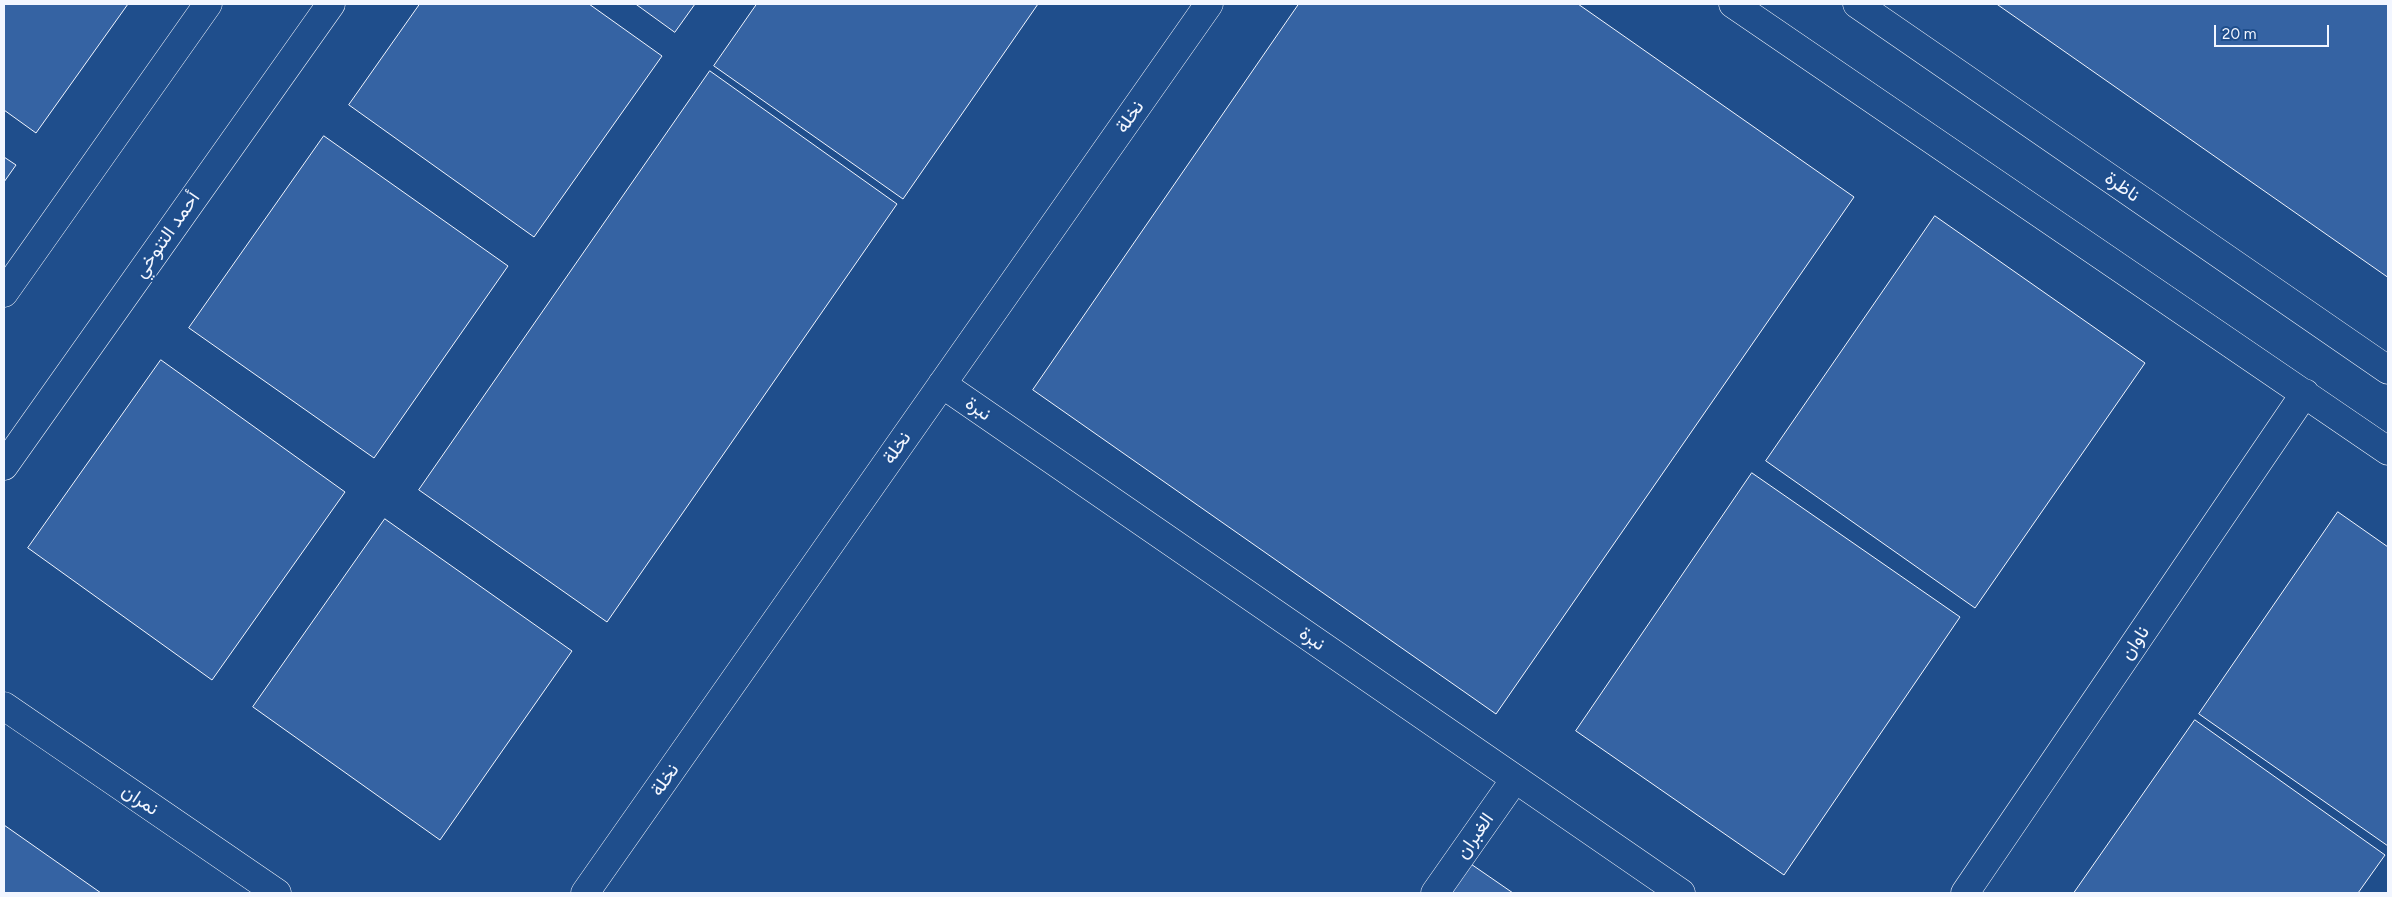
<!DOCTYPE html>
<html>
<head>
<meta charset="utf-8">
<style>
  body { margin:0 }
  #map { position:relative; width:2392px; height:897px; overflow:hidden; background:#1f4e8c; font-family:Figtree,sans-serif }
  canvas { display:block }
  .frame { position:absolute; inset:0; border:5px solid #f2f6ff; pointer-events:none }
  .scale { position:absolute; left:2214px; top:25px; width:115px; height:22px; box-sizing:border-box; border:2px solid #f2f6ff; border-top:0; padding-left:6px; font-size:15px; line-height:18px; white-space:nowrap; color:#f2f6ff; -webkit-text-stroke:4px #1f4e8c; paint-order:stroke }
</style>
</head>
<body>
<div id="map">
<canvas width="2392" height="897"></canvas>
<div class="frame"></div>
<div class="scale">20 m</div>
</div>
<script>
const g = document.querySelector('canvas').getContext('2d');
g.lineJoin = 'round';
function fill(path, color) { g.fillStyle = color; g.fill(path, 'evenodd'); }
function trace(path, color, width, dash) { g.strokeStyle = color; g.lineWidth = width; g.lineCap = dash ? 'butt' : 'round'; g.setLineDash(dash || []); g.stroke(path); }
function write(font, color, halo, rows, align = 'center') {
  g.font = font + ' Figtree,Vazirmatn,sans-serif'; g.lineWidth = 4; g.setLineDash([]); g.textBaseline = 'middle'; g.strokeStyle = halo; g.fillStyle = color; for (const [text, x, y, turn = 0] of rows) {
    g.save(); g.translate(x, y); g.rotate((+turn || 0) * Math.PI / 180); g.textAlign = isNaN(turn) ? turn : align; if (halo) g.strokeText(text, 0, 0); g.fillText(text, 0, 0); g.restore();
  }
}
const building = new Path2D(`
  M4,4H128L36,133L4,110Z
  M420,4H589L662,56L534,237L349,105Z
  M636,4H695L675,32Z
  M757,4H1038L903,199L714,66Z
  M1299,4H1578L1854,197L1496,714L1033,390Z
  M1997,4H2388V277Z
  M710,71L897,204L607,622L419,490Z
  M324,136L508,266L374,458L189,328Z
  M4,157L16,165L4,182Z
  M1935,216L2145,363L1975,608L1766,461Z
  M161,360L345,492L212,680L28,548Z
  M1752,473L1960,617L1784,875L1576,731Z
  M2338,512L2388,547V846L2199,714Z
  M385,519L572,651L440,840L253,707Z
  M2195,720L2385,855L2358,893H2074Z
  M4,825L101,893H4Z
  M1468,862L1513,893H1447Z`);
fill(building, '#3563a3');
trace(building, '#f2f6ff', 1);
const minor = new Path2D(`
  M1733,4L2388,451
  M1857,4L2388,370
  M4,293L208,4
  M942,384L1681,893
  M4,466L331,4
  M4,706L277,893
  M585,893L1209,4
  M1435,893L1515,779
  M1965,893L2305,393`);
trace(minor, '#f2f6ff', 29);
trace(minor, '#1f4e8c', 28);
write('19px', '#f2f6ff', '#1f4e8c', [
  ["نخلة",1130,117,-55],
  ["ناظرة",2122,187,35],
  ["أحمد التنوخي",167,235,-55],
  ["نبرة",978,409,35],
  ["نخلة",897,448,-55],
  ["نبرة",1312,639,35],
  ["ناوان",2135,643,-56],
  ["نخلة",665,780,-55],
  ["نمران",140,800,34],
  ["الغبران",1475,836,-55]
]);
</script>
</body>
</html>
